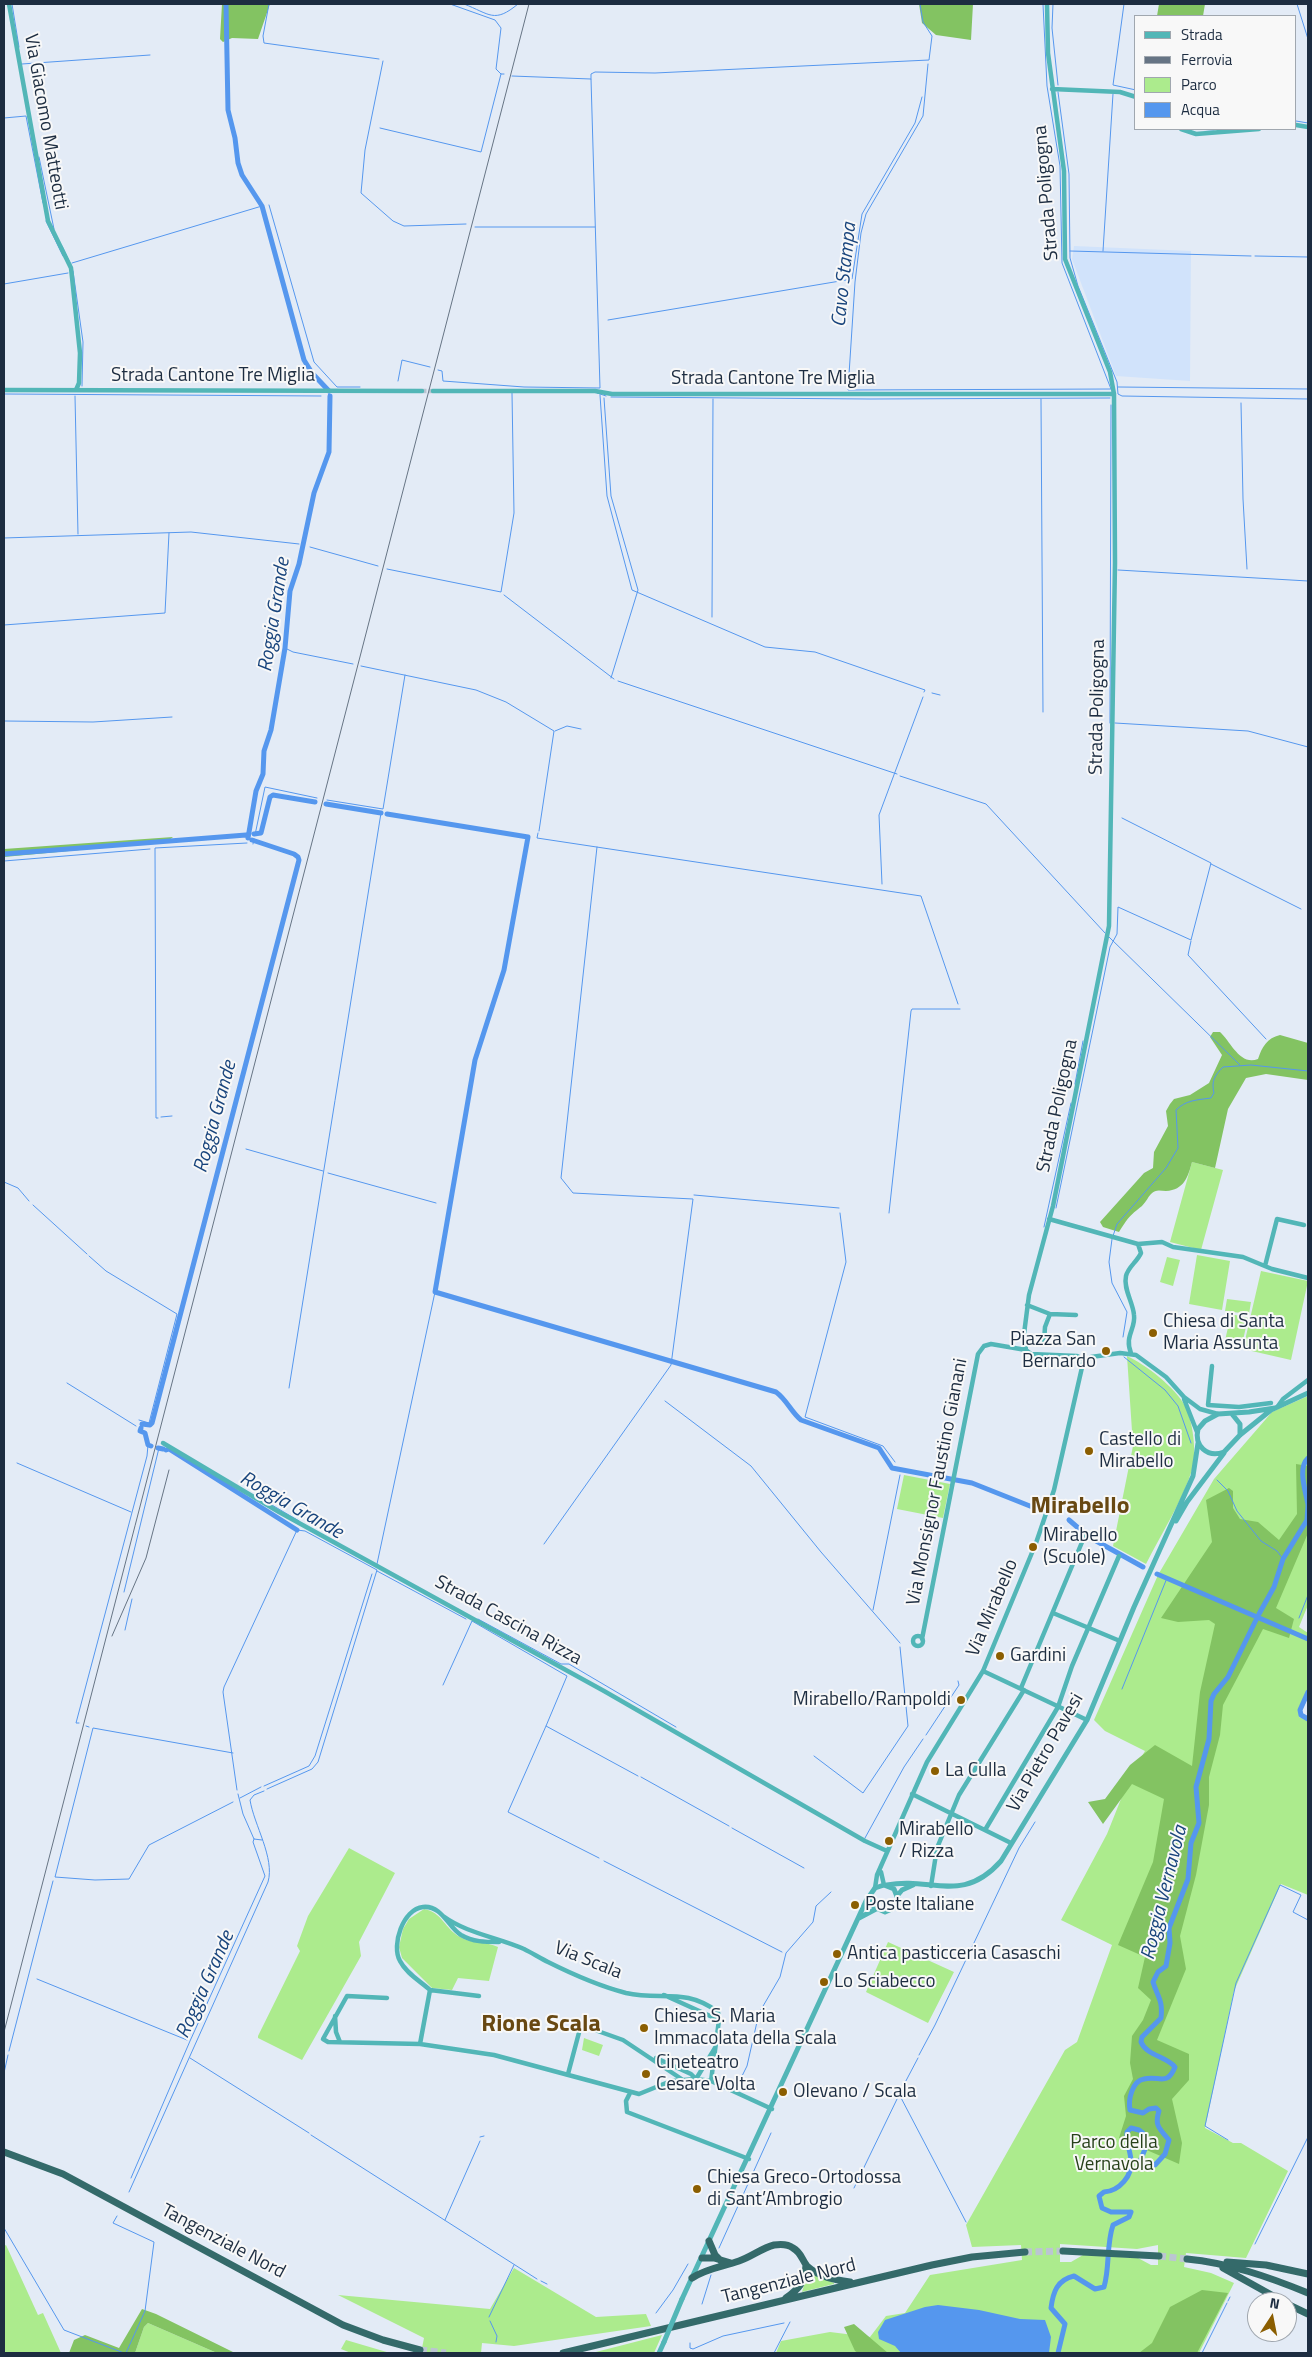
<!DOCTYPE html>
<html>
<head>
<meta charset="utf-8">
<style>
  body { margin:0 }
  #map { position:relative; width:1312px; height:2357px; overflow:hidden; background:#e3ebf6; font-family:"Titillium Web",sans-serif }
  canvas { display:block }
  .frame { position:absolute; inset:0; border:5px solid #1d2d41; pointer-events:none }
  .legend { position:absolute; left:1134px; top:15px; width:162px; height:115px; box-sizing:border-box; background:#f8f8f8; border:1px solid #a0a7af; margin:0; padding:6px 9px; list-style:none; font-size:15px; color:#1d2d41 }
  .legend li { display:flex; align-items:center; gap:10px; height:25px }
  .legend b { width:25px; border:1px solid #a0a7af }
  .north { position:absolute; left:1247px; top:2292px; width:50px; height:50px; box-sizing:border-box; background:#f8f8f8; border:1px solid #a0a7af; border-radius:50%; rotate:11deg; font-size:14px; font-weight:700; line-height:20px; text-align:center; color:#1d2d41 }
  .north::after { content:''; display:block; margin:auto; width:18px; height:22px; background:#8b5e01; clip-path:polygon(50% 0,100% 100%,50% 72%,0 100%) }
</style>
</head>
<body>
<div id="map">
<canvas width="1312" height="2357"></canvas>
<div class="frame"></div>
<ul class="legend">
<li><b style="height:6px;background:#52b6b7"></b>Strada</li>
<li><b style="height:6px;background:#667484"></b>Ferrovia</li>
<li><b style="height:14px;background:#aceb8d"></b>Parco</li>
<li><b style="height:14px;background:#5597ee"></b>Acqua</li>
</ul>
<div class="north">N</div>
</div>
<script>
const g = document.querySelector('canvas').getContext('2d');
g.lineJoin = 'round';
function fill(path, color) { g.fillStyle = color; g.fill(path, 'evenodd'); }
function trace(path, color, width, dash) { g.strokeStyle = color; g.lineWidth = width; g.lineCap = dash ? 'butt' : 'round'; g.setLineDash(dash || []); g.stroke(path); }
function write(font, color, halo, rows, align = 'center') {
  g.font = font + ' "Titillium Web",sans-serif'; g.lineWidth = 4; g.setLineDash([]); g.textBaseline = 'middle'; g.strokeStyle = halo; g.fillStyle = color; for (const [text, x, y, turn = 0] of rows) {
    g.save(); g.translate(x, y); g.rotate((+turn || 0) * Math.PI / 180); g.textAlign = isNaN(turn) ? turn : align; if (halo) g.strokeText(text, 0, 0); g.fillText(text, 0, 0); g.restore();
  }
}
fill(new Path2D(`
  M1074,246L1191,251L1190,381L1116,376L1072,259Z`), '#d1e3fb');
fill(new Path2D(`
  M1192,1162L1223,1170L1201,1250L1170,1242Z
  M1197,1255L1230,1261L1222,1310L1189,1304Z
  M1167,1257L1180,1260L1173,1286L1160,1282Z
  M1261,1271L1308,1281L1291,1360L1243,1349Z
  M1227,1299L1251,1302L1249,1314L1225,1311Z
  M1231,1314L1248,1318L1241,1349L1224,1345Z
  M1127,1356C1145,1364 1176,1388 1185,1406C1193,1421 1197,1453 1192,1470C1182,1502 1161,1534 1146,1564L1113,1546L1133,1446Z
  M1308,1396V1605L1299,1627L1308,1633V1697L1299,1717L1308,1721V1895L1281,1884L1234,1991L1205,2128L1233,2143H1241L1288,2171L1246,2258L1186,2253L1184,2267L1211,2273L1234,2283L1199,2353H776L781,2341L830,2332L870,2337L886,2316L905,2313L930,2275L1022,2260L1021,2245L972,2247L966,2225L1065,2050L1077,2042L1112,1945L1061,1920L1107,1834L1131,1774L1145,1751L1105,1731L1094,1720L1158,1575L1214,1479L1272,1412ZM1060,2244L1137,2249L1158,2245V2265H1151L1138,2258L1083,2255L1071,2262H1060Z
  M904,1475L950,1484L943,1518L897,1509Z
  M349,1848L395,1873L359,1942L361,1956L302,2060L258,2038V2036L300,1951L297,1946L308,1916Z
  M424,1909C442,1912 445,1929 460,1937C472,1944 486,1941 498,1947L489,1981L458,1978L452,1990L432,1988L402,1958L399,1947L403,1929L409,1919Z
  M888,1942L954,1972L928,2023L866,1992Z
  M584,2038L603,2045L599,2056L582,2050Z
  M6,2245L38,2315L43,2313L61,2353H4V2246Z
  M514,2268L596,2317L646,2314L651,2326L514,2346L482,2343L481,2353H421L424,2338L338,2295L490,2309Z
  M808,2272L834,2283V2284L802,2292Z
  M148,2323L217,2353H135L144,2327Z
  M662,2335L654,2353H592Z
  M346,2340L390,2353H351L341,2349Z`), '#aceb8d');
fill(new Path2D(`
  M222,4H270L258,39L232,38L223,42L220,39Z
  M919,4H973L971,40L936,35L922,23Z
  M1159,4H1205L1203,16H1157Z
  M173,837L167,842L4,857V849Z
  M1213,1032H1220C1231,1042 1240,1066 1258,1059C1262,1047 1267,1038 1280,1035L1308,1043V1080L1266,1074L1246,1078L1228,1109L1215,1168L1192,1162C1188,1177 1184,1190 1166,1191C1160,1191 1156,1189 1151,1194C1148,1197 1146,1202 1142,1206C1129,1216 1128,1218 1119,1232L1103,1227L1100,1222L1144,1173L1153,1168L1154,1152L1168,1126L1166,1111L1170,1104L1174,1099L1190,1095L1209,1083L1222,1055L1210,1037Z
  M1296,1464L1308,1466V1533L1276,1608L1294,1619L1289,1638L1263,1629L1223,1705L1220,1735L1209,1777V1805L1196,1875L1180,1936L1186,1969L1157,2040L1189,2054V2080L1172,2099L1182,2143L1179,2164L1119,2138L1126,2116L1124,2096L1133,2079L1130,2063L1132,2036L1143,2020L1151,2000L1138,1988L1145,1957L1118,1945L1153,1862L1164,1799L1132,1784L1103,1824L1088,1802L1105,1799L1130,1765L1155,1745L1192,1766L1200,1692L1215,1624L1209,1620L1178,1622L1161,1618L1212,1542L1206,1500L1229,1488L1233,1491V1508L1240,1519L1258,1522L1279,1540L1297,1514Z
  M1202,2290L1228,2293L1197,2353H1139L1152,2343L1170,2307Z
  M142,2309L156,2314L235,2353H217L148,2323L144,2327L135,2353H69L74,2340L85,2335L119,2348Z
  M854,2324L888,2353H858L855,2351L844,2327Z`), '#83c362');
fill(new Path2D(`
  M938,2305L979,2310L1020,2319L1045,2320L1051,2337L1049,2353H901L895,2346L879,2339L878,2332L885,2320L925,2307Z`), '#5597ee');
trace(new Path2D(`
  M12,4L19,47
  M269,4L263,36L264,43L379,59
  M450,4L495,20L501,28L496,69L501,74H504
  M464,4C490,14 494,24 518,4
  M1053,4L1052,28L1058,85
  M1124,4L1113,85L1136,90
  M1297,4L1308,39
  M383,61L365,150L361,193L393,221L404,226L466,224
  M22,64L150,55
  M928,64L923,116L866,214L861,233L855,282L848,390L1111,389L1062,263L1060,166L1047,86L1043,4
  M591,79V74L595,72L655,73L929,60L932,36L923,22L920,4
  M1058,92L1069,174L1070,258L1078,286L1117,382L1118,394L1122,396L1308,399
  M4,118L26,116L43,203
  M1296,121L1308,123
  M380,128L481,152L501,74
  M1193,129L1214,130
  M1221,130L1228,129
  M39,157L54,229
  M269,205L314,362L337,387H360
  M46,221L63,256
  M475,227H595
  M62,246L72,267
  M1070,251L1251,256
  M1103,251L1113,94
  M1255,256L1308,257
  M72,263L262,206
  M73,271L83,342L82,386
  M4,284L68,273
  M608,320L852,279L862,214L915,123L922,97
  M438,370L442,371L443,381L524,387L600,388L591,79L512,76
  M398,381L402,360L430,367
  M1118,387L1308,389
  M597,393L606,396
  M4,394L321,396
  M600,395L607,496L632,590L765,647L815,652L925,690L924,692
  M75,396L78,534
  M611,397L870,399L1110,398
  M604,398L611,496L638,590L611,678
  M1041,399L1043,712
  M1241,403L1243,499L1247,569
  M4,538L191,532L299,544
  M310,547L378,566
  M387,569L501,592L514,513L512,393
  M1118,570L1308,581
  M504,595L614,679
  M712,617L713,399
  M4,625L165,613L169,533
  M285,648L293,652L353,664
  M361,666L476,690L506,702L554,731L539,831
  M618,681L897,774
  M932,693L940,695
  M4,721L93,722L172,717
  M1110,723L1111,405
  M1115,723L1248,731L1308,747
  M555,731L567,726L581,729
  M900,776L986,804L1105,933
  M327,800L383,809L405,675
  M538,833L537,838L921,896L958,1004
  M255,835L265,787L317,798
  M253,844L254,839
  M4,861L150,849
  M1211,864L1301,909
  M882,884L879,815L923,697
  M1109,937L1240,1065
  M1191,941L1188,955L1266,1039
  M1075,1084L1083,1041
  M161,1117L172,1116
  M158,1118H156L155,848L247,843
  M246,1149L323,1171
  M328,1173L436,1203
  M4,1182L18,1188L29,1201
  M694,1195L839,1208
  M33,1205L87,1254
  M1056,1208L1110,947L1117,934L1118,907L1191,940L1211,863L1122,818
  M840,1213L846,1262L805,1417L883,1446L895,1462
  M889,1213L911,1011L912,1009H960
  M1044,1227L1071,1103
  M1113,1236L1117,1224L1166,1168L1178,1148L1176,1110C1186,1100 1197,1100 1211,1098L1214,1093C1211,1081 1215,1075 1223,1067L1251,1065L1308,1071
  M1112,1239L1109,1262L1112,1283L1127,1312L1123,1337
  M89,1256L106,1271L177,1314L149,1423L139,1420
  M1124,1357L1165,1390L1178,1406L1191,1443
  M67,1383L136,1426
  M289,1388L381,813
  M665,1401L751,1466L821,1552L900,1643
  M17,1463L131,1512
  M1217,1480L1228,1491L1237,1511L1261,1541L1277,1551L1283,1559
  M255,1495L299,1521
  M544,1544L671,1365L693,1199L573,1193L561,1178L597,847
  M377,1564L435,1292
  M377,1571L466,1619
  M124,1592L159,1448
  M873,1610L900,1475
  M1299,1618L1308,1595
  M478,1619L561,1664H569L676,1727
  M125,1630L132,1599
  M443,1685L472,1621L567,1676L546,1726L638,1776
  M1122,1689L1167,1578
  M79,1723H76L147,1456L148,1445
  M86,1726L89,1727
  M546,1726L508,1812L599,1858
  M926,1735L959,1685L958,1681
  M233,1753L93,1728L55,1877L95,1880L129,1879L149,1845L233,1802
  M814,1756L863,1793L908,1726L900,1647
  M641,1777L729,1826
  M264,1786L309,1766L315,1756L372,1574
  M237,1790L223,1692L224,1687L297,1530L305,1531L377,1570L318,1762L312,1769L267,1789
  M238,1794L243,1814L254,1839L262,1840
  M240,1798L261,1787
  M732,1828L804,1868
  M865,1838L904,1767L923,1739
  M604,1861L782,1952
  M37,1979L187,2040
  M9,2051L53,1881
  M919,2055L935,2025L1019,1848L1035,1822
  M190,2058L309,2133
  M918,2058L899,2094L966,2222
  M4,2073L8,2055
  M743,2090L741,2078L747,2066L759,2013L780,1977L786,1953L813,1922L816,1906L831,1892
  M311,2135L537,2279
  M480,2137L484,2136
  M1228,2140L1205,2126L1236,1983L1280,1885L1301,1895L1293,1912L1308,1920
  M131,2178L190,2041L265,1876L253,1842L254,1839
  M854,2188L899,2095
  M129,2192L268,1882C275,1858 254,1825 250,1800L254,1795L264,1791
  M117,2216L113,2223L154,2242L145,2311L126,2353
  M445,2220L480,2141
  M4,2228L64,2330L124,2353
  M1255,2244L1308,2137
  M719,2248L771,2133
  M541,2281L547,2284
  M1228,2301L1230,2297
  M702,2304L711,2275
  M656,2313L673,2290L688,2264
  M489,2317L514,2265
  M490,2321L497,2336L496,2342
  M690,2343V2348L693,2349L723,2336L784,2323
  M774,2353L790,2322
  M1202,2353L1227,2303`), '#5597ee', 1);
trace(new Path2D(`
  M226,4L228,110L235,138L238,163L242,175L262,206L304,360L312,373L329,391
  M326,804L381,813
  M387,814L528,837L504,970L475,1060L435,1292L776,1392C787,1400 791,1412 801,1420L879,1448L892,1468L972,1483L1045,1512
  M254,834L261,833L270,797L273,795L315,802
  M248,838L256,791L263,774L264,751L271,730L285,648L290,591L299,564L314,493L329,452L330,396
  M4,854L246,835
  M142,1424L150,1425L152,1423L299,860L298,857L294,854L252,840
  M141,1428L140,1431L145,1433L148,1445L151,1446
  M158,1448L163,1449
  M166,1450L169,1449L297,1530
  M1308,1458C1297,1468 1306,1492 1308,1505
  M1069,1520L1083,1532
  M1089,1537L1143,1567
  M1157,1574L1308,1639
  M1259,1614L1274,1587L1283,1559L1307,1520L1308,1506
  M1308,1692L1300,1710L1301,1715L1308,1719
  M1058,2353L1065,2324L1051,2308C1053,2292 1057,2280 1074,2276L1095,2289L1104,2287C1110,2267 1106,2246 1113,2225L1129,2217L1131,2212H1111L1102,2208L1099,2196L1104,2192C1119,2191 1133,2176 1131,2160C1130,2150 1126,2142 1127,2132L1131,2128L1139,2130L1143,2133L1145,2149L1139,2164L1155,2165L1165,2154L1169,2140C1160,2129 1154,2126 1159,2111L1156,2108L1149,2109L1143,2113L1130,2110C1128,2100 1132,2081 1144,2079C1159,2075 1167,2087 1175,2067C1166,2056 1147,2056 1141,2042L1142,2037L1161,2018C1163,2000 1158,1998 1153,1982L1158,1972L1166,1966L1170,1943L1169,1928L1188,1879L1191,1843L1199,1823L1196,1787L1209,1739L1211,1701L1214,1694L1228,1677L1256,1620`), '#5597ee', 5);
trace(new Path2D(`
  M422,391H433`), '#bbc5d2', 4.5, [4.5, 2]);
trace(new Path2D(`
  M1025,2252L1063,2251
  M1159,2256L1187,2259
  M420,2350L446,2353`), '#bbc5d2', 7, [7, 3.5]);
trace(new Path2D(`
  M9,4L48,221L71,268L80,353L79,383L76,390
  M1047,4L1048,53L1064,171L1065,259L1110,372L1114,394L1115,563L1109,926L1053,1206L1029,1295L1024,1334L1026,1350L1031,1354L1077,1356L1085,1360
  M1052,89L1120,92L1136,97
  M1296,125L1308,127
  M1181,129L1196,134L1259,129
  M4,390L422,391
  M433,391H595L612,394H1114
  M1049,1219L1138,1244L1141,1253C1137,1262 1128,1267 1126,1276C1123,1289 1133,1302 1134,1315C1136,1329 1124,1336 1131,1353
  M1138,1244L1162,1242L1173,1247L1243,1257L1272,1269L1308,1278
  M1265,1266L1277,1219L1304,1225
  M1027,1305L1050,1314L1076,1315
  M1044,1342L1045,1327L1050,1314
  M1212,1366L1208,1405L1239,1407L1271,1403
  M1184,1399L1197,1432
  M1278,1406L1283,1399L1308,1380
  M163,1443L279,1512L604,1691L865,1841L887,1851
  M1053,1613L1120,1641
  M913 1641a5 5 0 1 1 10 0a5 5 0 1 1-10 0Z
  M922,1639L978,1354L984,1346L991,1344L1026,1350
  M983,1671L1087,1720
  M1021,1688L1085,1535
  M912,1794L1011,1843
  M985,1830L1058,1707L1072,1666L1119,1556
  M881,1872L884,1885
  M931,1886L937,1848L959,1795L1024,1690
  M875,1888L877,1875L927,1762L983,1671L1036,1543L1054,1490L1083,1363L1091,1357L1120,1353L1136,1355L1166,1377L1184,1397L1200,1409L1218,1414
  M443,1916C468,1934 497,1937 524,1949C532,1953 540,1958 548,1962C572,1974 599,1986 626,1993C661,2001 685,1987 718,2012L719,2020L711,2081
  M430,1990C420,1981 406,1973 400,1961C391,1945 403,1909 423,1907C442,1905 448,1927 461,1935C473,1942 485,1942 499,1942
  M430,1990L479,1996
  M664,1995L719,2020
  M387,1998L347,1996L323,2039L328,2042L420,2044L494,2055L639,2094L671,2081L696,2079L711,2081L772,2109
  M335,2016L336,2032L340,2042
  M420,2044L430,1990
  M656,2058L691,2074L696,2079
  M568,2074L581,2025L623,2040L683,2080
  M696,2079L715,2048
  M630,2093L626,2101L627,2112L749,2159`), '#52b6b7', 4.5);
trace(new Path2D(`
  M1275,1408L1249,1412L1218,1414L1205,1421L1198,1429C1194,1446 1207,1458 1224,1452L1240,1435L1271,1410L1308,1393
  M1232,1414L1240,1424V1435
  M1176,1521L1187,1502L1224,1453
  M887,1885C931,1876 962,1905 1001,1861L1087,1720L1134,1607L1193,1476L1198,1443
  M897,1896L902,1890L913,1885
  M859,1918L876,1909
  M682,2299L866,1901L875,1888L884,1885L894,1889L898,1899L894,1908L885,1912L874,1907L871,1896
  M659,2353L664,2342`), '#52b6b7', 5);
trace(new Path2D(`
  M4,2152L63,2174L343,2325L383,2340L420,2350
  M709,2241L715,2255L720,2260
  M1063,2251L1159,2256
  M702,2258H714L731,2263
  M1187,2259C1229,2263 1269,2277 1308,2293
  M1227,2262L1266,2265L1308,2274
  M1223,2268L1284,2302
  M692,2278C707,2268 722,2267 739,2261C751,2257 762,2248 774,2245C781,2244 788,2244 793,2248C801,2252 802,2260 807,2266C819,2277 835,2280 850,2282
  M786,2298C799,2289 805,2282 806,2265
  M1287,2304L1308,2314
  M563,2353L932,2265L972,2257L1025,2252`), '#346a6a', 7);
trace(new Path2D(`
  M112,1636L146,1558L169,1470
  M4,2032L529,4`), '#667484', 1);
trace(new Path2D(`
  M664,2342L682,2299`), '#52b6b7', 5);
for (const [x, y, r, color] of [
  [1153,1333,5,"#8b5e01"],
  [1106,1351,5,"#8b5e01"],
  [1089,1451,5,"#8b5e01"],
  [1033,1547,5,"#8b5e01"],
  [1000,1656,5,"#8b5e01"],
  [961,1700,5,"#8b5e01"],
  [935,1771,5,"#8b5e01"],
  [889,1841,5,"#8b5e01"],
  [855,1905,5,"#8b5e01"],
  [837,1954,5,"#8b5e01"],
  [824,1982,5,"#8b5e01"],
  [644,2028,5,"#8b5e01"],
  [646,2074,5,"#8b5e01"],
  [783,2092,5,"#8b5e01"],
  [697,2189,5,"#8b5e01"]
]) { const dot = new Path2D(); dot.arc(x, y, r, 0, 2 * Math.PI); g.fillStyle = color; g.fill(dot); trace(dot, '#f8f8f8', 2); }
write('19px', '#1d2d41', '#f8f8f8', [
  ["Via Giacomo Matteotti",45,122,80],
  ["Strada Poligogna",1047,193,-95],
  ["Strada Cantone Tre Miglia",213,376],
  ["Strada Cantone Tre Miglia",773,379],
  ["Strada Poligogna",1098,707,-89],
  ["Strada Poligogna",1058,1106,-78],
  ["Via Monsignor Faustino Gianani",938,1482,-79],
  ["Via Mirabello",993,1608,-67],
  ["Strada Cascina Rizza",508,1621,29],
  ["Via Pietro Pavesi",1046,1753,-60],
  ["Via Scala",588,1961,22],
  ["Tangenziale Nord",223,2242,28],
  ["Tangenziale Nord",789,2282,-14]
]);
write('19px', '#1d2d41', '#f8f8f8', [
  ["Chiesa di Santa",1163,1322],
  ["Maria Assunta",1163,1344],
  ["Piazza San",1096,1340,"right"],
  ["Bernardo",1096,1362,"right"],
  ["Castello di",1099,1440],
  ["Mirabello",1099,1462],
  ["Mirabello",1043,1536],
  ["(Scuole)",1043,1558],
  ["Gardini",1010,1656],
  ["Mirabello/Rampoldi",951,1700,"right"],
  ["La Culla",945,1771],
  ["Mirabello",899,1830],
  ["/ Rizza",899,1852],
  ["Poste Italiane",865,1905],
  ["Antica pasticceria Casaschi",847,1954],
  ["Lo Sciabecco",834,1982],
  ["Chiesa S. Maria",654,2017],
  ["Immacolata della Scala",654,2039],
  ["Cineteatro",656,2063],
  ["Cesare Volta",656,2085],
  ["Olevano / Scala",793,2092],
  ["Chiesa Greco-Ortodossa",707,2178],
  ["di Sant’Ambrogio",707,2200]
], 'left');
write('19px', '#27411a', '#f8f8f8', [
  ["Parco della",1114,2143],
  ["Vernavola",1114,2165]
]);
write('italic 20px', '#18447c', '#f8f8f8', [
  ["Cavo Stampa",845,275,-84],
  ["Roggia Grande",275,615,-81],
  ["Roggia Grande",216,1117,-75],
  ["Roggia Grande",291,1506,30],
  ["Roggia Vernavola",1165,1893,-76],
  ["Roggia Grande",206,1985,-66]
]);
write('bold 24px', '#684812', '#f8f8f8', [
  ["Mirabello",1080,1507],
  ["Rione Scala",541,2025]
]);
</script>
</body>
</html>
